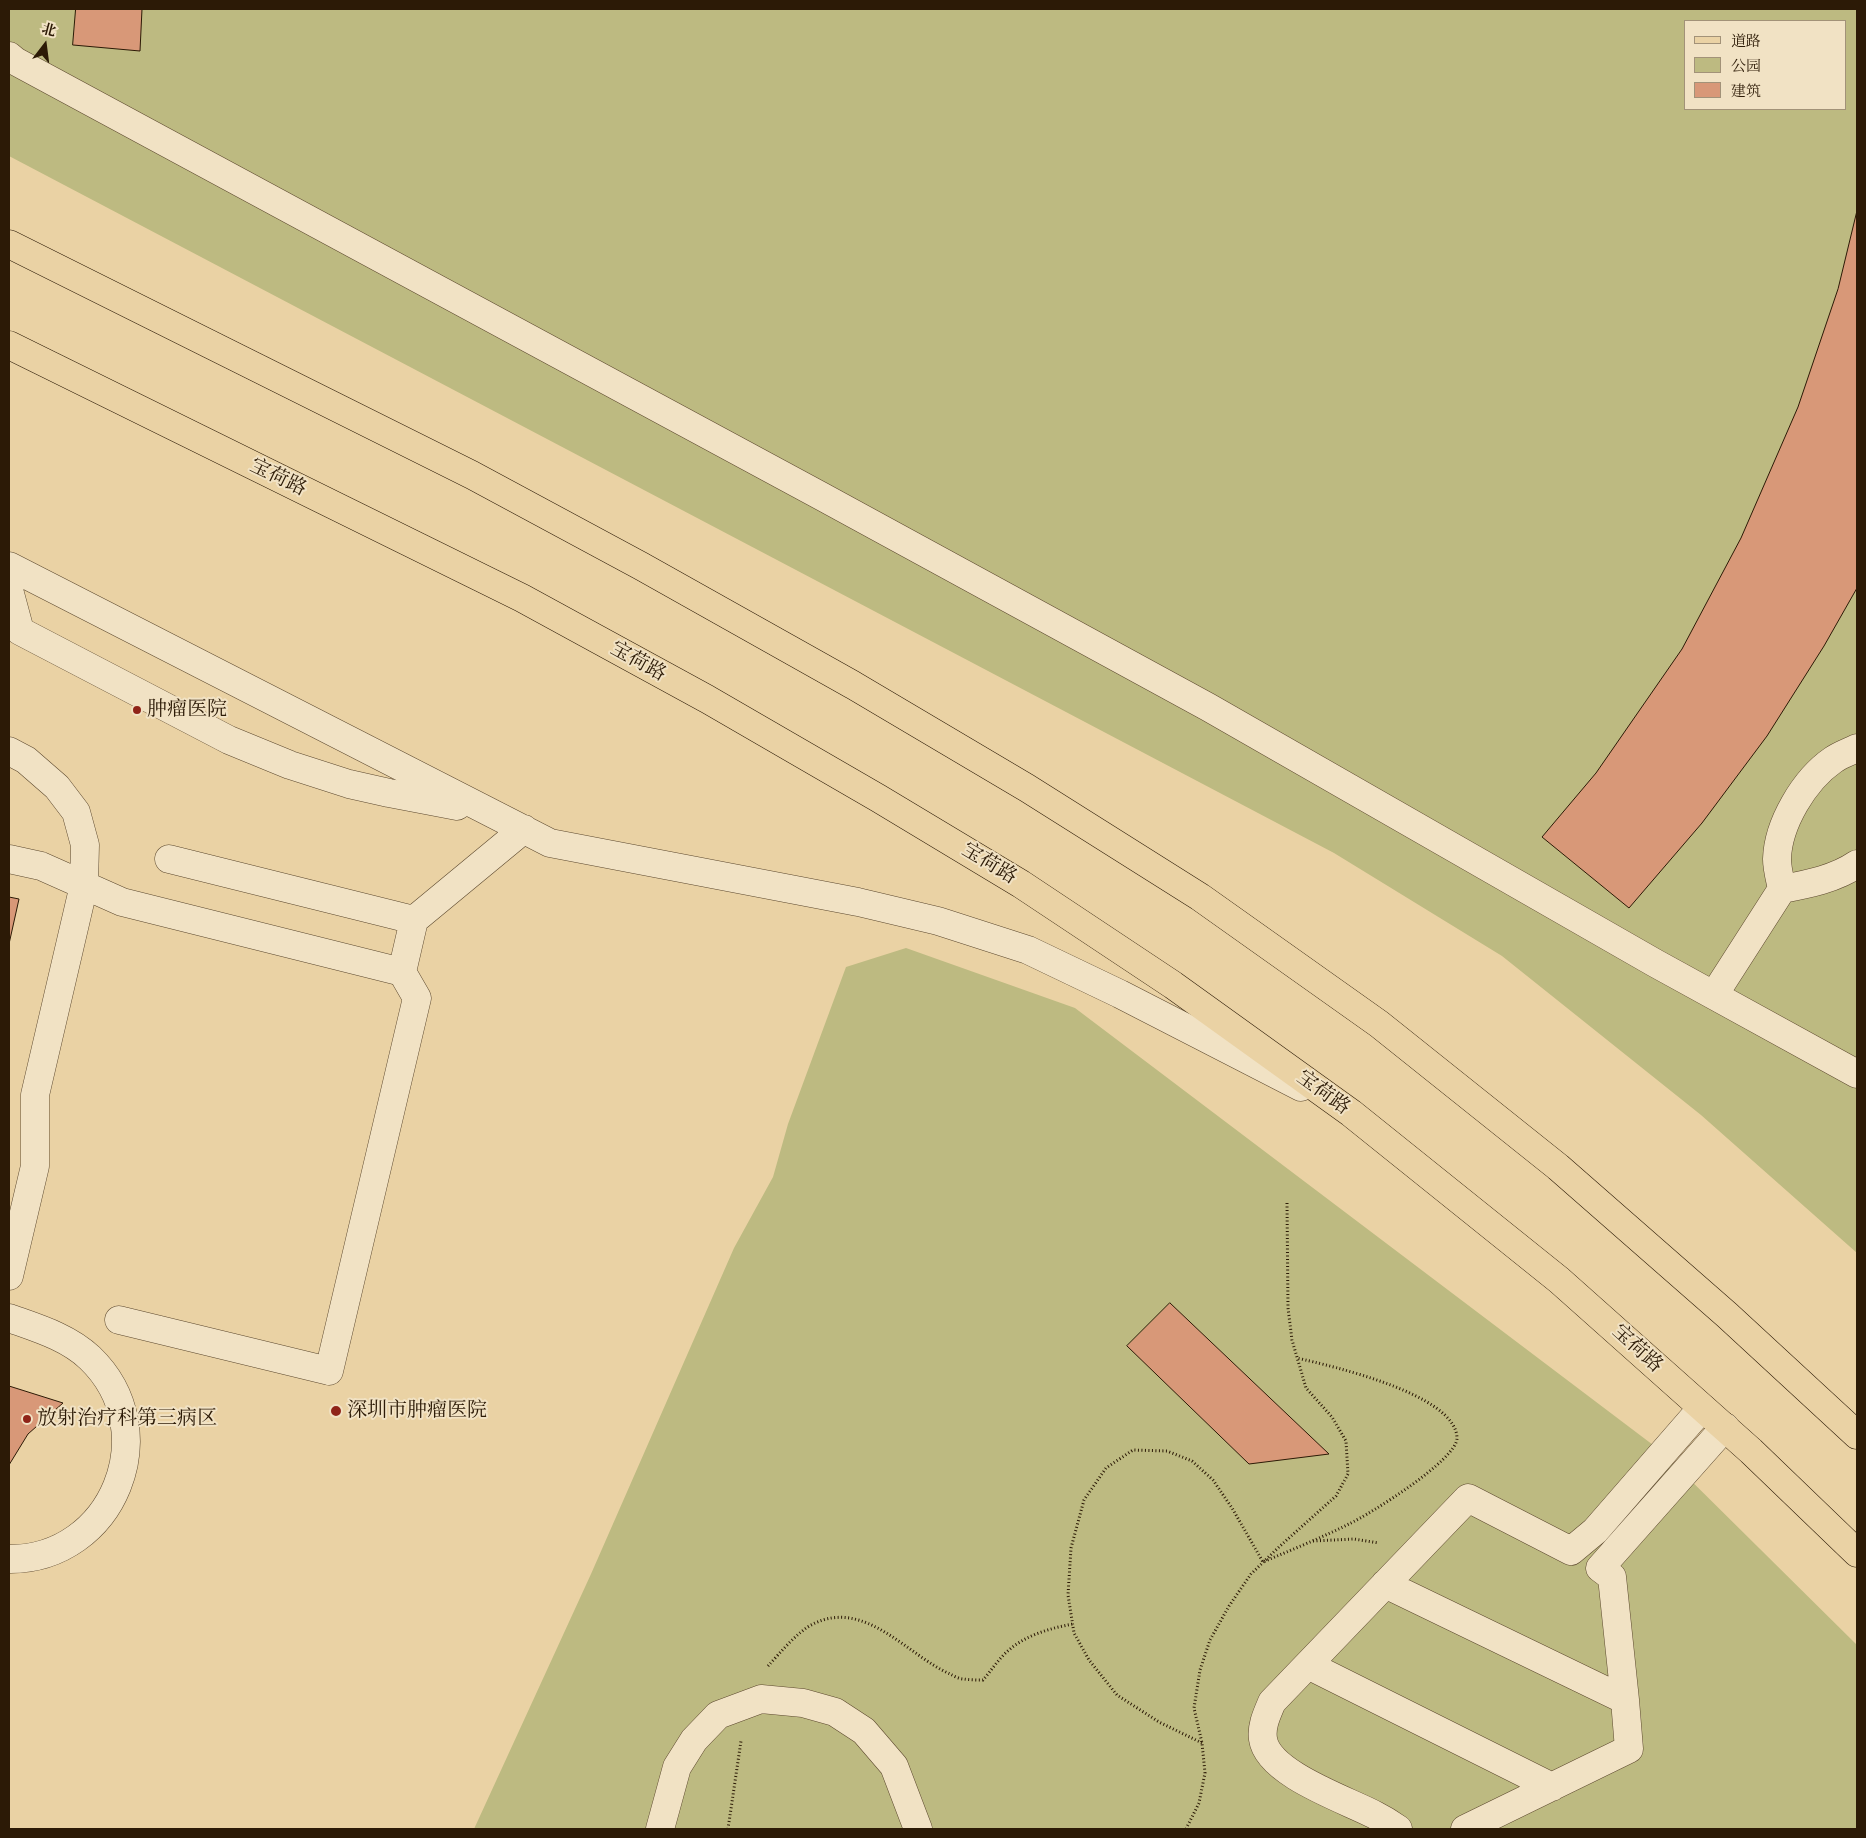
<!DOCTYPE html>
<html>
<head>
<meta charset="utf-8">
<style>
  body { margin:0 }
  #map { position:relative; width:1866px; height:1838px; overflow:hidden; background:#ead2a4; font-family:"IM FELL Great Primer","Noto Serif SC",serif }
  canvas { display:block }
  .frame { position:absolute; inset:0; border:10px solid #2c1a06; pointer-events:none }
  .legend { position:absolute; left:1684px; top:20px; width:162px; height:90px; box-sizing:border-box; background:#f1e2c4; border:1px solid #a29278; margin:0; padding:6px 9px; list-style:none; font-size:15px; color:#2c1a06 }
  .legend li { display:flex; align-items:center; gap:10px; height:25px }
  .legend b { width:25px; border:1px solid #a29278 }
  .north { position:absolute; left:20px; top:20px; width:50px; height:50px; -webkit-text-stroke:4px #f1e2c4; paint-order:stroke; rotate:15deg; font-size:14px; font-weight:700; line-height:20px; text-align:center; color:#2c1a06 }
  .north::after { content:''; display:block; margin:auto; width:18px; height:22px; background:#2c1a06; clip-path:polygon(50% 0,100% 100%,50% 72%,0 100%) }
</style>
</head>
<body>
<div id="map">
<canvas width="1866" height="1838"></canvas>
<div class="frame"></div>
<ul class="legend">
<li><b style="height:6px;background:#ead2a4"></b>道路</li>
<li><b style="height:14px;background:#bdba81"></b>公园</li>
<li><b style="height:14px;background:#d89878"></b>建筑</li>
</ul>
<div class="north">北</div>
</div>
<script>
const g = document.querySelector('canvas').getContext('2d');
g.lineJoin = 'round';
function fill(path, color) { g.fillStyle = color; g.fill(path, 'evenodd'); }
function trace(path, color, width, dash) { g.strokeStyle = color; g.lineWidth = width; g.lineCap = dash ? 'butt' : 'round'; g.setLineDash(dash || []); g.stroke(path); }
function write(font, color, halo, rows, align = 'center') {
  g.font = font + ' "IM FELL Great Primer","Noto Serif SC",serif'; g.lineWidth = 4; g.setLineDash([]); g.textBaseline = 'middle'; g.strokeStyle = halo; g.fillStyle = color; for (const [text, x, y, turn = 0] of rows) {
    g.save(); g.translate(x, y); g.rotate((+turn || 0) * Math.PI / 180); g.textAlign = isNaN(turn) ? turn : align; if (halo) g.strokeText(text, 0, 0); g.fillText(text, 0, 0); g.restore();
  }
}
fill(new Path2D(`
  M9,9H1857V1253L1701,1115L1502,956L1334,853L9,156ZM1685,21H1845V109H1685Z
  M906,948L1075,1008L1661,1451L1857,1645V1829H474L591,1574L734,1248L773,1177L788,1124L846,967Z`), '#bdba81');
const building = new Path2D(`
  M76,9H142L140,51L73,45Z
  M1857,211V588L1824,646L1767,736L1702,823L1629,908L1542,837L1596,773L1682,649L1741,538L1798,407L1838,289Z
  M9,897L19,899L9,944Z
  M1170,1303L1329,1454L1249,1464L1127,1346Z
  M9,1386L63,1403L28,1434L9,1465Z`);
fill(building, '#d89878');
trace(building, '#2c1a06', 1);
const minor = new Path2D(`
  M9,56L15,61L821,496L1208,707L1655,963L1857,1074
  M9,566L550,843L858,902L938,921L1028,950L1120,994L1301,1087
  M9,590L20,631L229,740L290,765L349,784L389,793L457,806
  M1857,748C1849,752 1840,755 1833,760C1804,780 1778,824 1777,859C1777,869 1780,879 1782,889C1808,884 1835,879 1857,864
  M9,751L26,760L57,787L76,812L85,845L84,885L35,1095V1166L9,1276
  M9,859L41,866L122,902L402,972L417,998L329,1371L119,1320
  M169,859L414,920
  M402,972L414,920L524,829
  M1714,995L1782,889
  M9,1318C37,1328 68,1337 90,1358C166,1431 113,1560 9,1559
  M1385,1584L1625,1700
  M1308,1665L1552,1787
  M660,1829L677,1767L694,1740L718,1715L761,1699L803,1703L835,1712L864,1731L894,1766L918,1829
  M1398,1829C1391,1824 1383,1819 1375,1815C1347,1800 1268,1774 1263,1739C1261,1726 1267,1714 1272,1702L1468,1498L1571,1551L1595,1531L1702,1408
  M1465,1829L1629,1749L1625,1700L1612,1577L1600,1568L1725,1427`);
const major = new Path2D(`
  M9,244L472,475L641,566L853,685L1027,788L1200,897L1379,1024L1558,1167L1727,1315L1857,1435
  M9,345L522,598L707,699L878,798L1021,884L1173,985L1351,1113L1559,1280L1751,1451L1857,1553`);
trace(minor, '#5c482e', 29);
trace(major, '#2c1a06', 29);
trace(new Path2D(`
  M1313,1541L1354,1539L1379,1543
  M768,1666C780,1653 797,1632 813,1624C865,1598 907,1655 950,1674C954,1676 959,1679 964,1679C970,1680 977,1680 983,1680C991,1671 999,1658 1009,1650C1026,1635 1051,1628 1073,1624
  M1202,1743L1159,1722L1117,1695L1089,1660L1074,1633L1068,1595L1071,1548L1084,1500L1106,1468L1133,1450L1167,1451L1192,1461L1213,1480L1232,1508L1263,1562C1291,1550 1321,1538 1349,1524C1370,1514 1457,1460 1457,1438C1456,1394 1331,1366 1297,1358
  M728,1829L741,1741
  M1186,1829L1199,1803L1205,1773L1202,1743L1194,1708L1200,1670L1210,1640L1229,1606L1251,1574L1280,1546L1336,1496L1348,1474L1346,1441L1332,1417L1306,1388L1292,1340L1288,1308L1287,1202`), '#2c1a06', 3, [1, 2.5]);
trace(minor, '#f1e2c4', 28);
trace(major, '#ead2a4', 28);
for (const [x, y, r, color] of [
  [137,710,5,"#8f2418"],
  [336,1411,6,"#8f2418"],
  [27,1419,5,"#8f2418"]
]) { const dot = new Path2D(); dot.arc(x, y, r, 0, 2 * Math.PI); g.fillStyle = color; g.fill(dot); trace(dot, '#f1e2c4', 2); }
write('20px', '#2c1a06', '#f1e2c4', [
  ["宝荷路",278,478,26],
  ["宝荷路",638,662,29],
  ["宝荷路",989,864,31],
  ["宝荷路",1323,1093,36],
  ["宝荷路",1637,1349,42]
]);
write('20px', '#2c1a06', '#f1e2c4', [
  ["肿瘤医院",147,710],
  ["深圳市肿瘤医院",347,1411],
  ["放射治疗科第三病区",37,1419]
], 'left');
</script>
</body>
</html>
